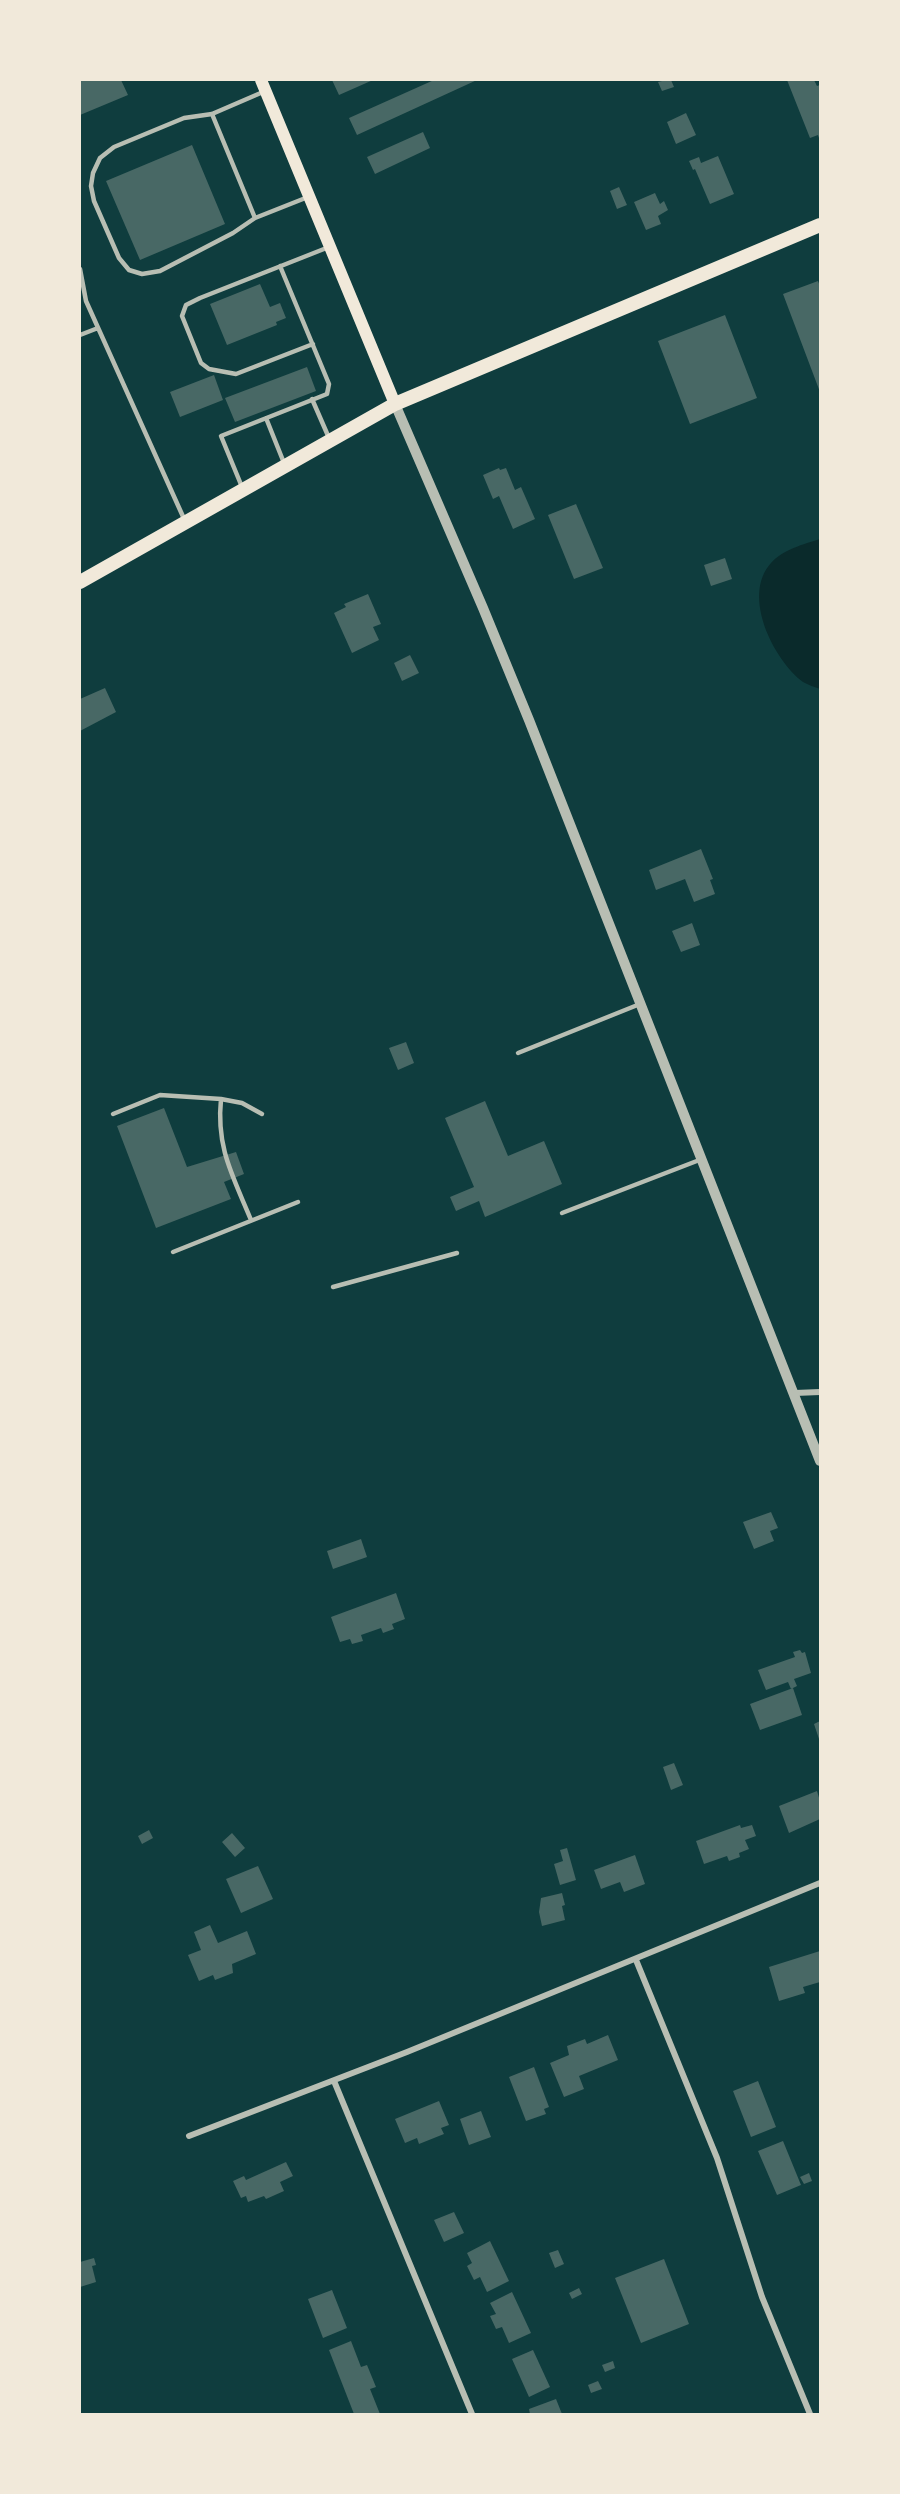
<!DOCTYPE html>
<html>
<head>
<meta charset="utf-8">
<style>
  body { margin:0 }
  #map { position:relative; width:900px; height:2494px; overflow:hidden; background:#0f3d3e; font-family:Inter,sans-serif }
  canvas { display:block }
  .frame { position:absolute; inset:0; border:81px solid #f1e9da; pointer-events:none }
</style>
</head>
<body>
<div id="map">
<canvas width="900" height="2494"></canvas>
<div class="frame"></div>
</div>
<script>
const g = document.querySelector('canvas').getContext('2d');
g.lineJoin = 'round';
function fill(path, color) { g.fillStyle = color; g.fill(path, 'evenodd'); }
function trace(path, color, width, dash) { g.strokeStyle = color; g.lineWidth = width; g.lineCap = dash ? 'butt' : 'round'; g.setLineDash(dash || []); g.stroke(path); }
fill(new Path2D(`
  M820,539V689C815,687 808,685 803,682C774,660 741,596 771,563C782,550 804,544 820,539Z`), '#0a2a2b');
fill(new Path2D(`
  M80,80H121L128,95L80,115Z
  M332,80H373L339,95Z
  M434,80H477L357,135L349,118Z
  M666,80H671L674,87L662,91L658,82Z
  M787,80H814L817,86L820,85V141L818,135L810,138Z
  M686,113L696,135L676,144L667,122Z
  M423,132L430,148L375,174L367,157Z
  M192,145L225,224L140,260L106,181Z
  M718,156L734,194L710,204L695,169L693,170L689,161L699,157L701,163Z
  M619,187L627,205L617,209L610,191Z
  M655,193L660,204L664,201L668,210L658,216L661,224L646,230L634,202Z
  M818,281L820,286V392L783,294Z
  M260,284L270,307L280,303L286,318L276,322L277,325L227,345L210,304Z
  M725,315L757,398L690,424L658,341Z
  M307,367L316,391L235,422L225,398Z
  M214,375L223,400L180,417L170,392Z
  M499,468L500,470L506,468L515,490L521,487L535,519L513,529L499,496L493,499L483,475Z
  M576,504L603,568L574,579L548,515Z
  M725,558L732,579L711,586L704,565Z
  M368,594L381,624L373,627L379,640L352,653L334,613L346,607L344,604Z
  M410,655L419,673L402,681L394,663Z
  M105,688L116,712L80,731V699Z
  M701,849L713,879L710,880L715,894L694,902L685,879L656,890L649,870Z
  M692,923L700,945L681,952L672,931Z
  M406,1042L414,1063L398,1070L389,1048Z
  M485,1101L508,1156L544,1141L562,1184L485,1217L479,1201L456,1211L450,1197L474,1187L445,1118Z
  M164,1108L187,1167L236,1152L244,1174L224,1182L231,1199L156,1228L117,1126Z
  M771,1512L778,1528L770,1531L774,1541L754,1549L743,1522Z
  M361,1539L367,1557L333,1569L327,1551Z
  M396,1593L405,1619L392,1624L394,1629L383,1633L381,1628L361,1635L363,1641L352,1644L350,1639L340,1642L331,1617Z
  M800,1650L802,1653L805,1652L811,1673L794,1679L797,1686L791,1689L788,1682L766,1690L758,1670L795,1657L793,1652Z
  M793,1688L802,1715L760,1730L750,1704Z
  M820,1721V1742L814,1724Z
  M674,1763L683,1785L671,1790L663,1767Z
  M817,1791L820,1801V1819L789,1833L779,1806Z
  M740,1825L741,1828L752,1825L756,1836L745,1840L749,1849L739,1853L740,1857L729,1861L727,1856L704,1864L696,1841Z
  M149,1830L153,1838L142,1844L138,1836Z
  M232,1833L245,1848L235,1857L222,1842Z
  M567,1848L576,1880L560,1885L554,1864L563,1861L560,1850Z
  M635,1855L645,1884L624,1892L620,1882L601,1889L594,1870Z
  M258,1866L273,1899L241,1913L226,1879Z
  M562,1893L565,1905L562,1906L565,1920L542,1926L539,1912L541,1898Z
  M210,1925L218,1943L247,1931L256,1954L232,1964L233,1973L215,1980L213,1975L199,1981L188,1955L201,1950L194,1932Z
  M820,1951V1982L803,1987L805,1993L779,2001L769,1967Z
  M608,2035L618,2060L579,2076L584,2089L564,2097L550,2063L569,2055L567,2046L585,2039L587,2044Z
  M534,2067L549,2107L544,2109L546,2114L526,2121L509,2077Z
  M758,2081L776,2127L751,2137L733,2091Z
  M439,2101L449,2125L441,2128L444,2134L419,2144L417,2138L405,2143L395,2119Z
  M481,2111L491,2137L469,2145L460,2119Z
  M783,2141L801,2185L777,2195L758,2151Z
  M286,2162L293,2176L280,2182L284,2191L266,2199L264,2196L248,2202L246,2196L241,2198L233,2181L244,2176L246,2180Z
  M809,2173L812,2181L804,2184L800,2177Z
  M454,2212L464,2233L444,2242L434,2220Z
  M490,2241L509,2281L487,2292L480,2277L474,2280L467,2266L472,2263L467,2253Z
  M558,2250L564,2264L555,2268L549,2253Z
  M94,2258L96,2265L92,2266L96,2282L80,2287V2262Z
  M664,2259L689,2324L641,2343L615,2278Z
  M579,2288L582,2294L572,2299L569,2293Z
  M332,2290L347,2328L323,2338L308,2299Z
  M512,2292L531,2333L509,2343L502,2327L496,2329L490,2316L496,2314L490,2303Z
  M351,2341L361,2367L367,2365L376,2387L370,2389L380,2414H354L329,2350Z
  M533,2350L550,2387L529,2397L512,2359Z
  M613,2361L615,2368L605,2372L602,2365Z
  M598,2381L602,2389L591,2393L588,2385Z
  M556,2399L562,2414H530L529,2409Z`), '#486865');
trace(new Path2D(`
  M263,92L212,114L184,118L114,147L100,158L93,173L91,186L94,201L119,258L129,270L142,274L160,271L233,233L255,218L308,197
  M212,114L255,218
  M80,269L86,301L185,521
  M80,335L98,328
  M313,344L236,374L209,369L201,363L182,316L186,305L200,298L329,247
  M312,399L329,438
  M266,418L284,463
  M242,487L221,436L327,394L329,384L280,266
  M518,1053L640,1004
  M221,1099C216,1148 233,1176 251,1220
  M113,1114L160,1095L221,1099L242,1103L262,1114
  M562,1213L702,1159
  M173,1252L298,1202
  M333,1287L457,1253`), '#b8beb3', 4.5);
trace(new Path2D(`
  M795,1393L820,1392
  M636,1960L717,2158L762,2297L810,2414
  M334,2081L472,2414
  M189,2136L407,2052L820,1883`), '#b8beb3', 6);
trace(new Path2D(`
  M395,404L483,608L529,720L820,1461`), '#b8beb3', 10);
trace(new Path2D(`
  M261,80L395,404`), '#f1e9da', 12);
trace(new Path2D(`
  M80,582L395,404L820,225`), '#f1e9da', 14);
</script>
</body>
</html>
